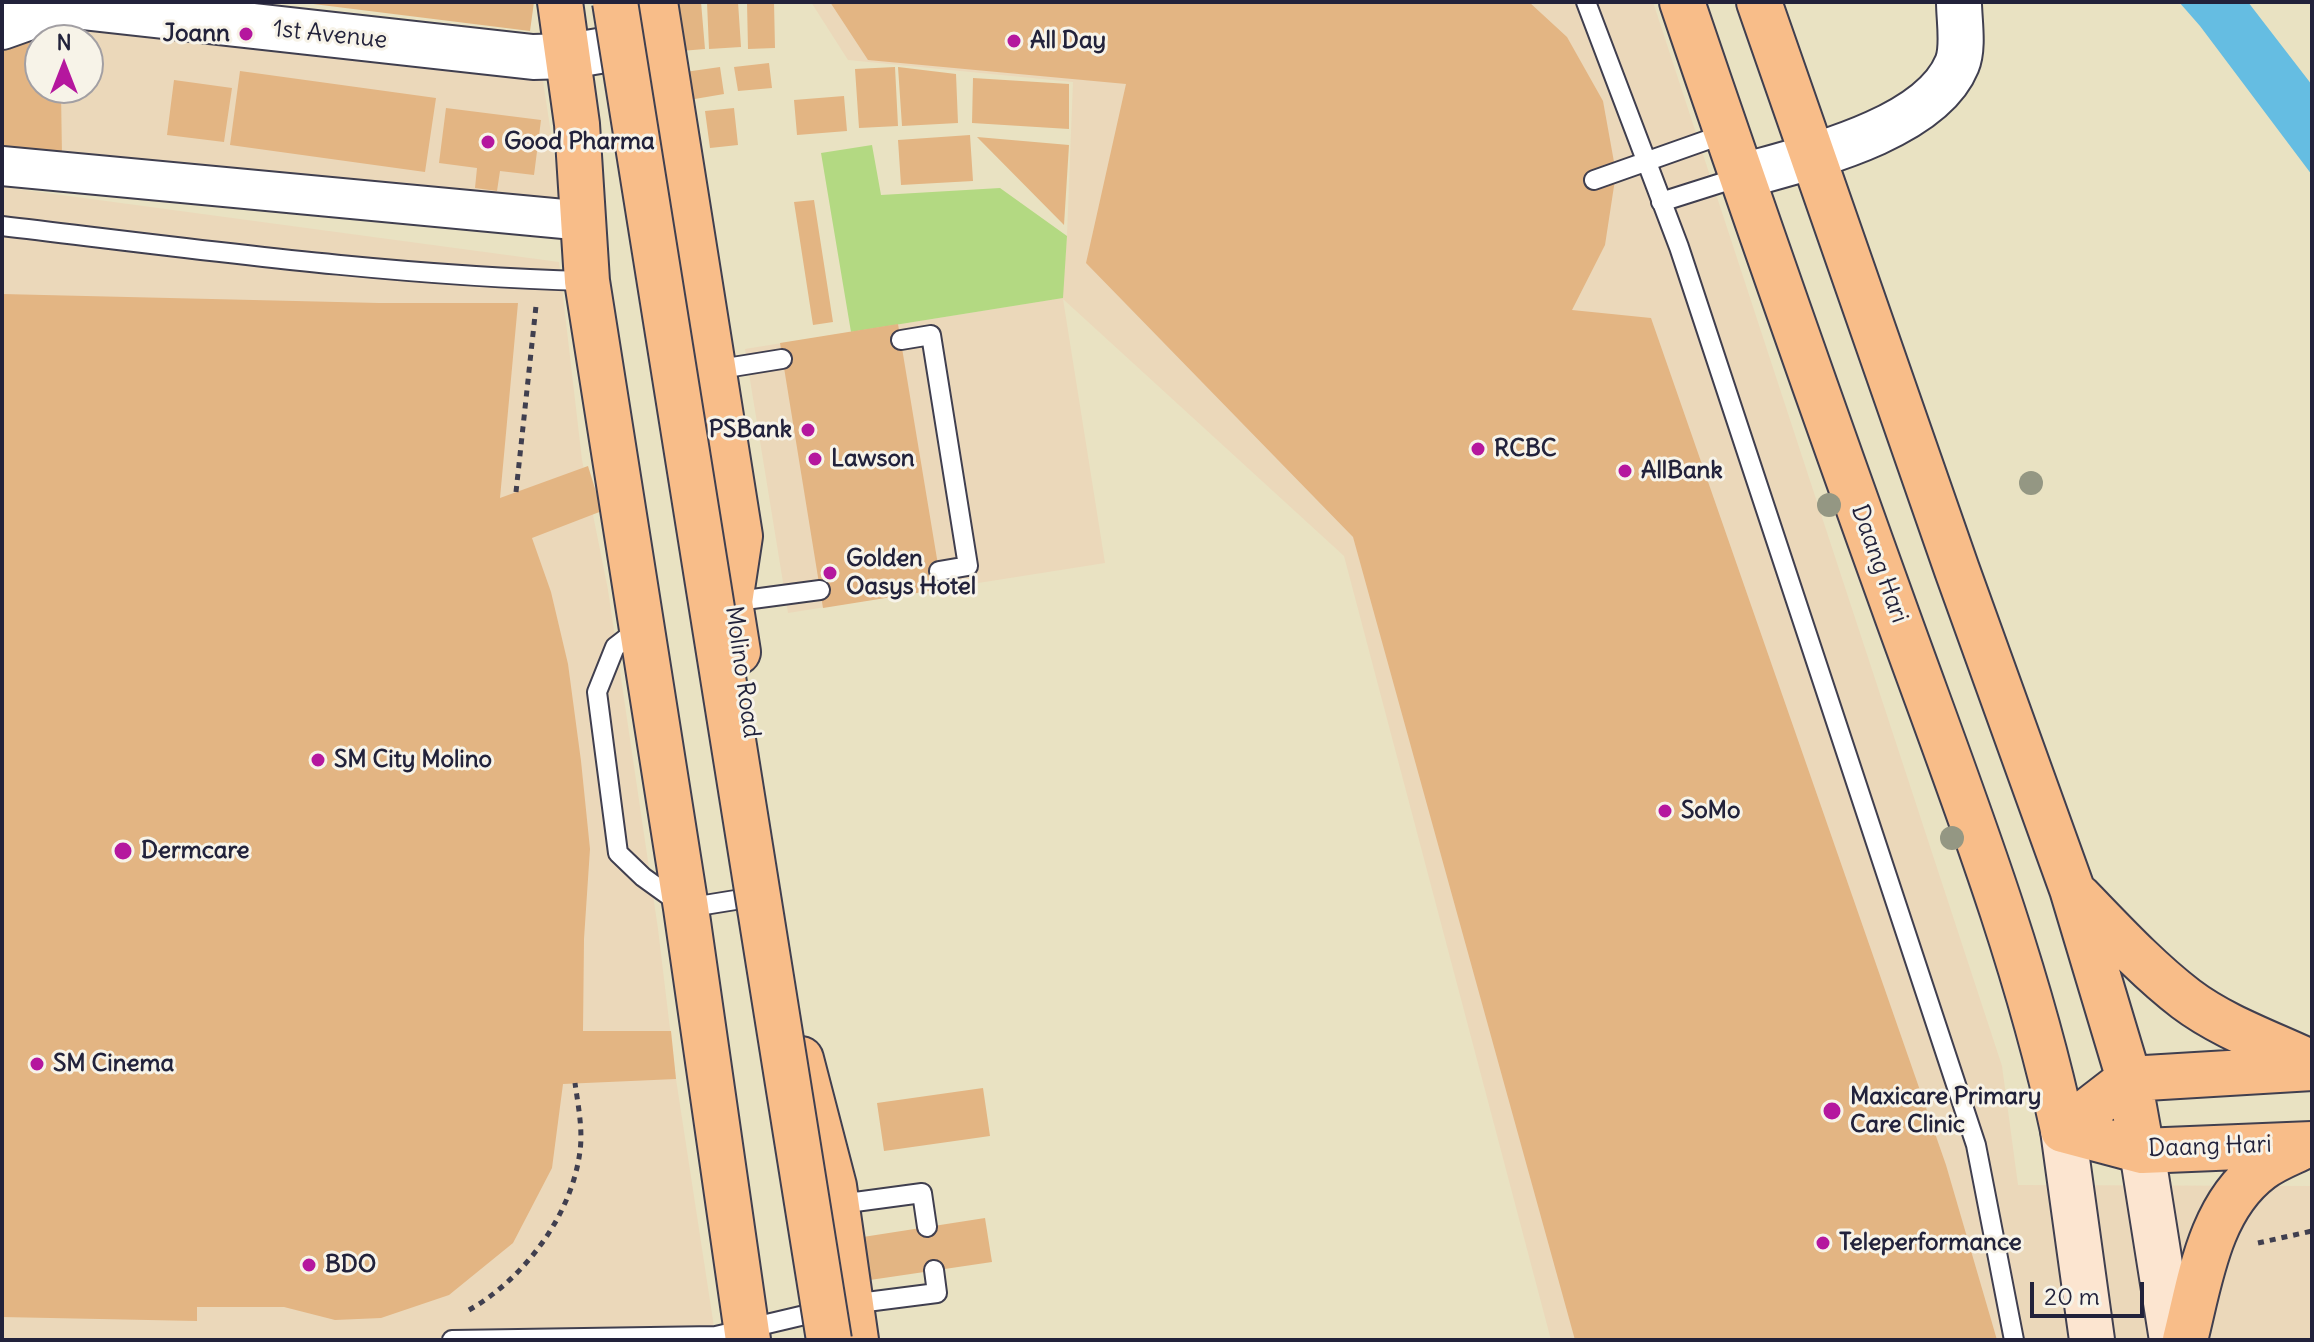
<!DOCTYPE html>
<html>
<head>
<meta charset="utf-8">
<style>
  body { margin:0 }
  #map { position:relative; width:2314px; height:1342px; overflow:hidden; background:#e9e2c2; font-family:Delius,sans-serif }
  canvas { display:block }
  .frame { position:absolute; inset:0; border:4px solid #22223b; pointer-events:none }
  .north { position:absolute; left:24px; top:24px; width:80px; height:80px; box-sizing:border-box; background:#f7f3e8; border:2px solid #a29fa3; border-radius:50%; rotate:0deg; font-size:22px; font-weight:700; line-height:32px; text-align:center; color:#22223b }
  .north::after { content:''; display:block; margin:auto; width:28px; height:36px; background:#b5179e; clip-path:polygon(50% 0,100% 100%,50% 72%,0 100%) }
  .scale { position:absolute; left:2030px; top:1282px; width:114px; height:36px; box-sizing:border-box; border:4px solid #22223b; border-top:0; padding-left:10px; font-size:24px; line-height:28px; white-space:nowrap; color:#22223b; -webkit-text-stroke:6px #f7f3e8; paint-order:stroke }
</style>
</head>
<body>
<div id="map">
<canvas width="2314" height="1342"></canvas>
<div class="frame"></div>
<div class="north">N</div>
<div class="scale">20 m</div>
</div>
<script>
const g = document.querySelector('canvas').getContext('2d');
g.lineJoin = 'round';
function fill(path, color) { g.fillStyle = color; g.fill(path, 'evenodd'); }
function trace(path, color, width, dash) { g.strokeStyle = color; g.lineWidth = width; g.lineCap = dash ? 'butt' : 'round'; g.setLineDash(dash || []); g.stroke(path); }
function write(font, color, halo, rows, align = 'center') {
  g.font = font + ' Delius,sans-serif'; g.lineWidth = 6; g.setLineDash([]); g.textBaseline = 'middle'; g.strokeStyle = halo; g.fillStyle = color; for (const [text, x, y, turn = 0] of rows) {
    g.save(); g.translate(x, y); g.rotate((+turn || 0) * Math.PI / 180); g.textAlign = isNaN(turn) ? turn : align; if (halo) g.strokeText(text, 0, 0); g.fillText(text, 0, 0); g.restore();
  }
}
fill(new Path2D(`
  M811,2H1653L2002,1066L2018,1185L2312,1186V1340H1551L1344,556L1063,299L1105,563L788,613L745,349L1062,298L1067,235L1073,82L848,60Z
  M60,25L543,81L562,206L62,155L61,88H88V40H61Z
  M2,187L559,262L582,460L608,590L658,929L676,1079L716,1340H2Z`), '#ebd8ba');
fill(new Path2D(`
  M872,145L881,195L1000,188L1067,236L1063,298L851,332L821,153Z`), '#b3d982');
fill(new Path2D(`
  M2179,2H2248L2312,85V175L2200,26Z`), '#65bde2');
fill(new Path2D(`
  M297,2H534L530,31Z
  M665,2H701L705,49L669,52Z
  M707,2H738L741,47L709,49Z
  M747,2H774L775,48L748,49Z
  M830,2H1529L1567,37L1603,101L1616,173L1605,245L1572,310L1651,318L1946,1165L1997,1340H1575L1353,537L1086,263L1126,84L868,60Z
  M60,25L61,40H40V88H61L62,155L8,148L2,144V42Z
  M769,63L772,88L738,91L734,67Z
  M720,67L724,94L683,101L678,73Z
  M895,67L898,126L859,128L855,69Z
  M898,67L956,74L958,123L902,126Z
  M240,71L436,98L425,172L230,145Z
  M973,78L1069,84V129L972,123Z
  M174,80L232,88L224,142L167,135Z
  M844,96L847,131L797,135L794,100Z
  M446,108L541,120L534,175L500,171L497,191L475,188L477,168L439,163Z
  M734,108L738,145L710,148L705,111Z
  M970,135L973,181L901,185L898,140Z
  M977,137L1069,145L1064,225Z
  M814,200L833,322L813,325L794,202Z
  M2,294L379,303H518L500,498L588,466L602,511L532,538L551,592L568,664L581,761L590,849L584,939L583,1031H671L676,1079L563,1084L552,1168L513,1243L449,1295L381,1318L335,1320L284,1307H197V1321L2,1317Z
  M898,324L942,589L823,608L780,343Z
  M983,1088L990,1136L884,1151L877,1103Z
  M985,1218L992,1262L870,1280L863,1237Z`), '#e3b583');
const service = new Path2D(`
  M1586,2L1679,247L1976,1145L2014,1340
  M1594,180L1727,133
  M1661,202L1743,176
  M2,226C196,249 391,276 587,281
  M901,340L931,335L968,566L939,571
  M714,370L782,359
  M730,602L820,590
  M641,627L615,647L597,692L618,853L643,877L686,908L760,896
  M839,1191L855,1202L922,1193L927,1227
  M851,1304L937,1293L934,1270
  M452,1340L716,1336L826,1310`);
const minor = new Path2D(`
  M2,166L585,221`);
const tertiary = new Path2D(`
  M2,27L64,5L533,57L569,56L659,41
  M1743,176C1806,158 1930,130 1957,64C1964,47 1959,20 1959,2`);
const secondary = new Path2D(`
  M2063,1130L2092,1340
  M2142,1151L2172,1340`);
const primary = new Path2D(`
  M560,2L577,124L587,281L686,908L748,1340
  M655,2L740,536L730,602L738,652
  M1682,2C1752,208 1824,413 1898,618C1959,787 2025,954 2063,1130
  M1759,2L1957,570L2072,889L2129,1079L2142,1151
  M2079,897C2113,932 2147,969 2186,999C2223,1027 2270,1043 2312,1063
  M801,1059L834,1186L856,1340
  M2063,1130L2129,1079L2312,1068
  M2063,1130L2142,1151L2312,1144
  M2185,1340C2200,1281 2209,1208 2261,1169C2274,1159 2291,1153 2305,1146`);
trace(service, '#403f4f', 22);
trace(minor, '#403f4f', 42);
trace(tertiary, '#403f4f', 48);
trace(secondary, '#403f4f', 48);
trace(primary, '#403f4f', 48);
trace(new Path2D(`
  M516,492L536,306
  M2258,1243L2312,1231
  M469,1310C524,1279 572,1215 580,1151C583,1129 578,1105 575,1083`), '#403f4f', 5, [6, 6]);
trace(service, '#fff', 18);
trace(minor, '#fff', 38);
trace(tertiary, '#fff', 44);
trace(secondary, '#fce5d0', 44);
trace(primary, '#f8bd89', 44);
const primaryBridge = new Path2D(`
  M615,2L829,1340`);
trace(primaryBridge, '#403f4f', 48, []);
trace(primaryBridge, '#f8bd89', 44);
g.fillStyle = '#949783';
for (const [x, y] of [
  [2031,483],
  [1829,505],
  [1952,838]
]) { g.beginPath(); g.arc(x, y, 12, 0, 2 * Math.PI); g.fill(); }
for (const [x, y, r, color] of [
  [246,34,8,"#b5179e"],
  [1014,41,8,"#b5179e"],
  [488,142,8,"#b5179e"],
  [808,430,8,"#b5179e"],
  [1478,449,8,"#b5179e"],
  [815,459,8,"#b5179e"],
  [1625,471,8,"#b5179e"],
  [830,573,8,"#b5179e"],
  [318,760,8,"#b5179e"],
  [1665,811,8,"#b5179e"],
  [123,851,10,"#b5179e"],
  [37,1064,8,"#b5179e"],
  [1832,1111,10,"#b5179e"],
  [1823,1243,8,"#b5179e"],
  [309,1265,8,"#b5179e"]
]) { const dot = new Path2D(); dot.arc(x, y, r, 0, 2 * Math.PI); g.fillStyle = color; g.fill(dot); trace(dot, '#f7f3e8', 3); }
write('bold 24px', '#22223b', '#f7f3e8', [
  ["Joann",230,34,"right"],
  ["All Day",1030,41],
  ["Good Pharma",504,142],
  ["PSBank",792,430,"right"],
  ["RCBC",1494,449],
  ["Lawson",831,459],
  ["AllBank",1641,471],
  ["Golden",846,559],
  ["Oasys Hotel",846,587],
  ["SM City Molino",334,760],
  ["SoMo",1681,811],
  ["Dermcare",141,851],
  ["SM Cinema",53,1064],
  ["Maxicare Primary",1850,1097],
  ["Care Clinic",1850,1125],
  ["Teleperformance",1839,1243],
  ["BDO",325,1265]
], 'left');
write('24px', '#22223b', '#f7f3e8', [
  ["1st Avenue",330,35,6],
  ["Daang Hari",1879,564,70],
  ["Molino Road",742,672,82],
  ["Daang Hari",2210,1147,-2]
]);
</script>
</body>
</html>
